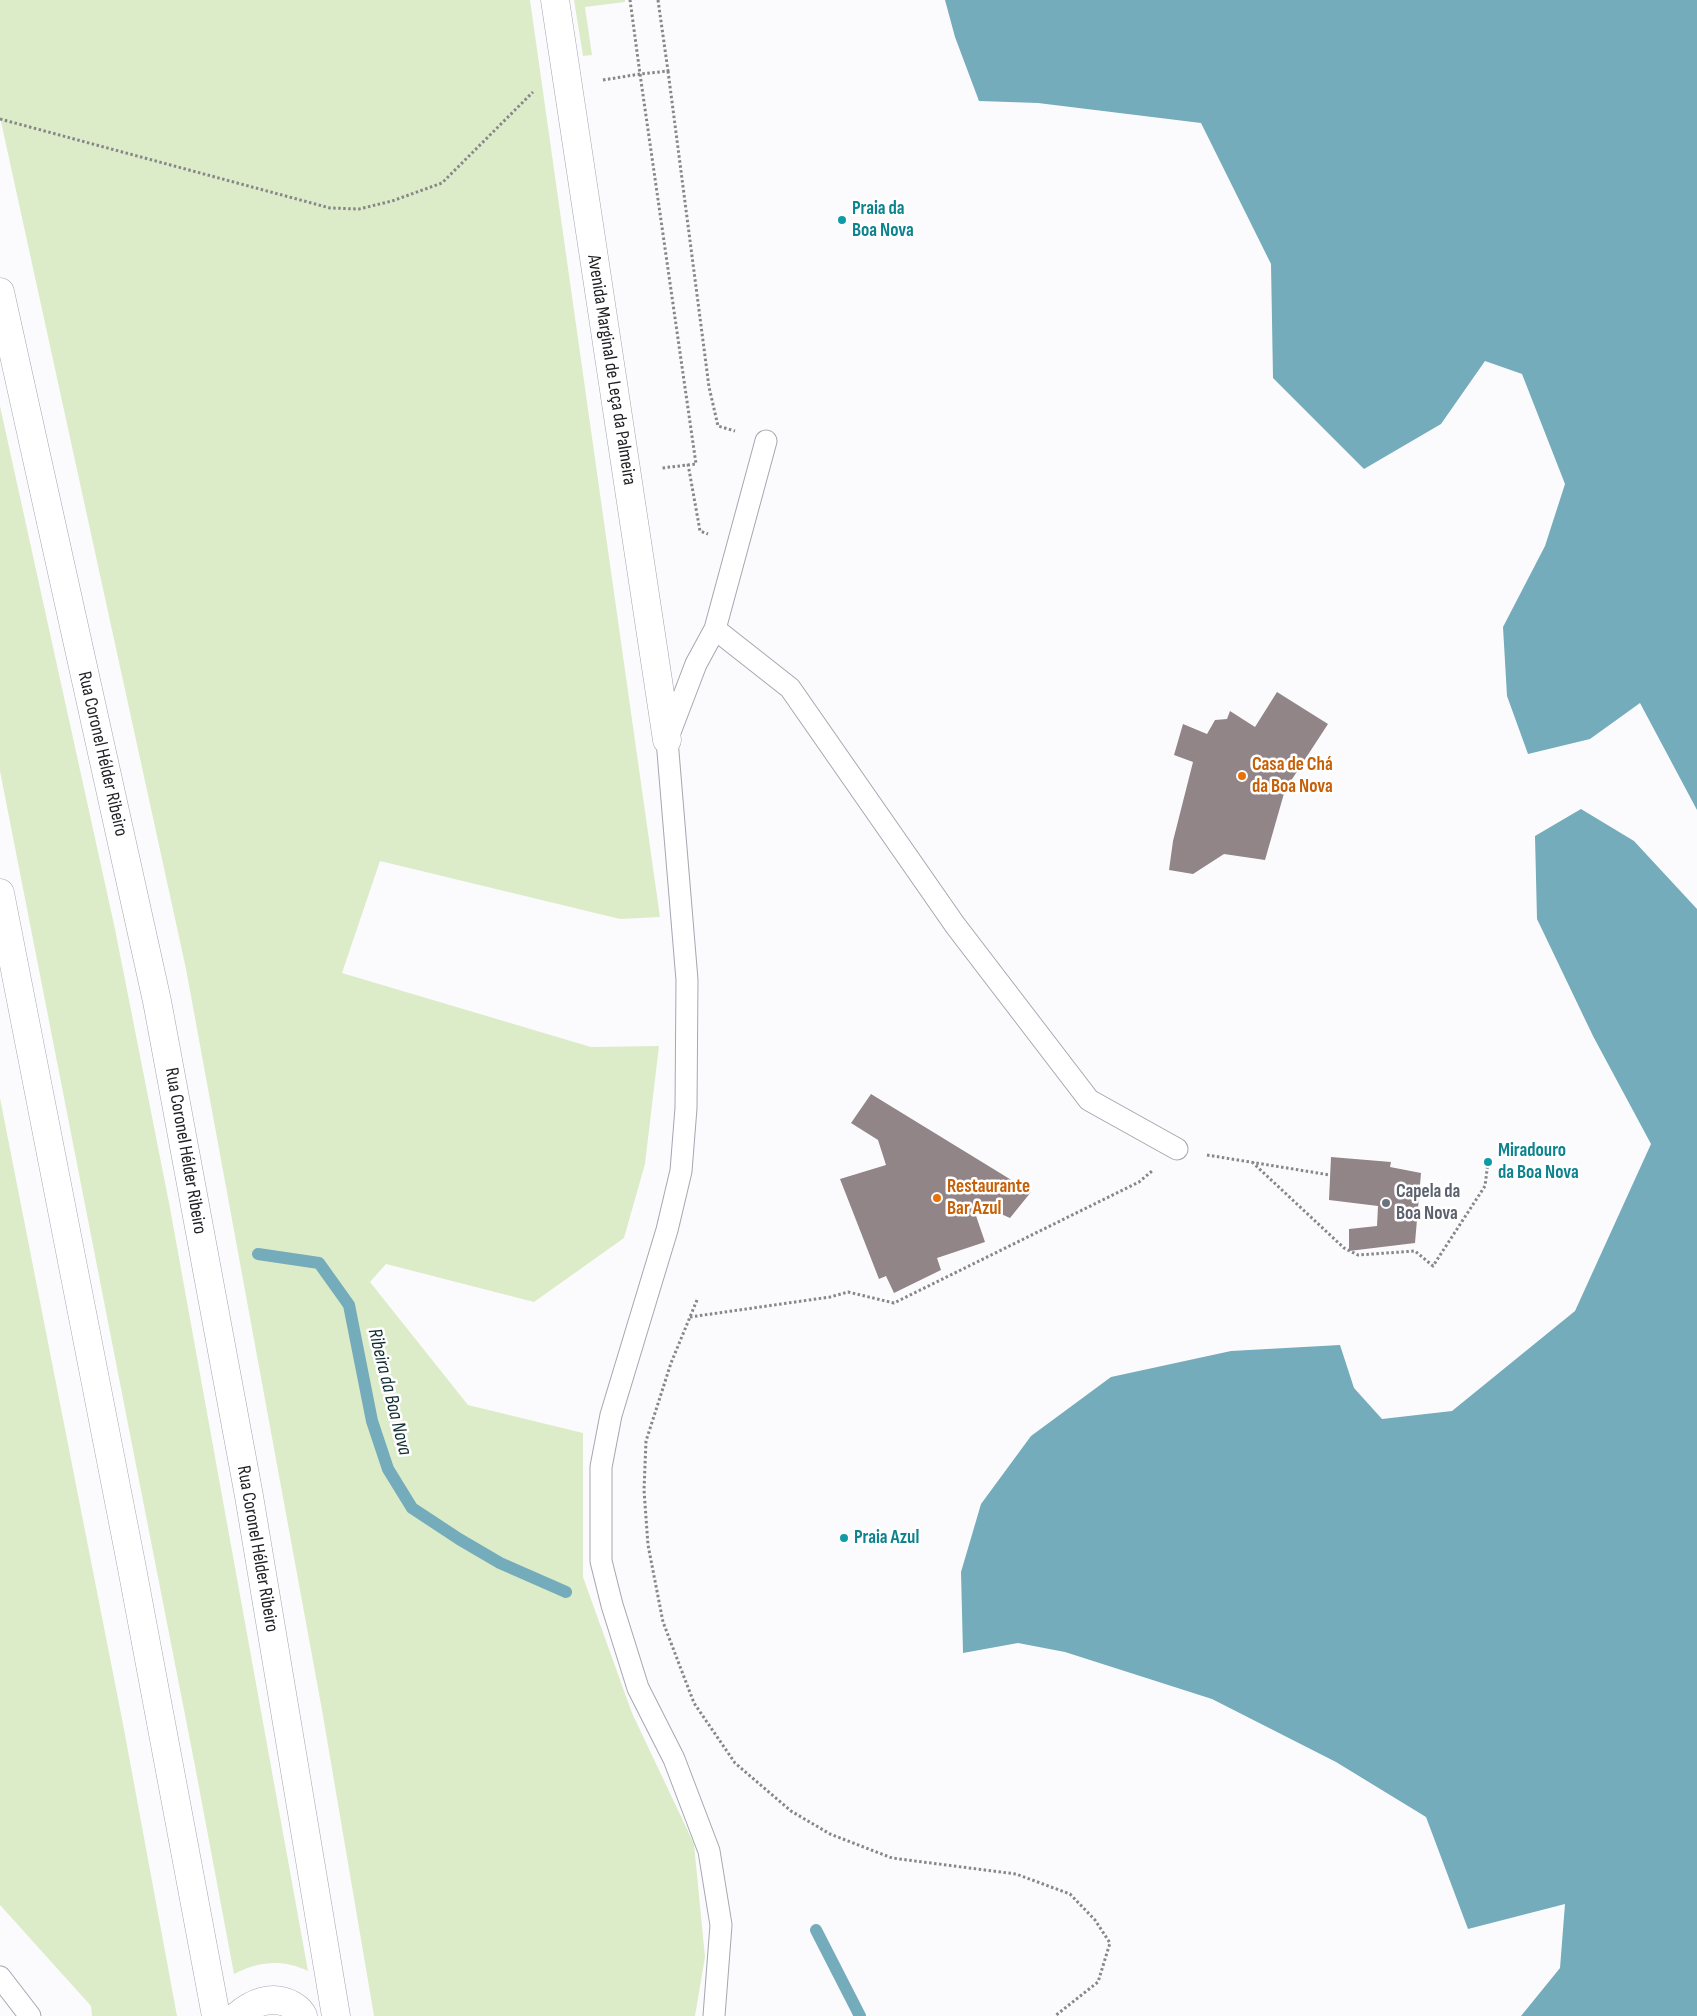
<!DOCTYPE html>
<html>
<head>
<meta charset="utf-8">
<style>
  body { margin:0 }
  canvas { display:block; background:#fbfbfd }
</style>
</head>
<body>
<canvas width="1697" height="2016"></canvas>
<script>
const g = document.querySelector('canvas').getContext('2d');
g.lineJoin = 'round';
function fill(path, color) { g.fillStyle = color; g.fill(path, 'evenodd'); }
function trace(path, color, width, dash) { g.strokeStyle = color; g.lineWidth = width; g.lineCap = dash ? 'butt' : 'round'; g.setLineDash(dash || []); g.stroke(path); }
function write(font, color, halo, rows, align = 'center') {
  g.font = font + ' "Sofia Sans Condensed",sans-serif'; g.lineWidth = 5; g.setLineDash([]); g.textBaseline = 'middle'; g.strokeStyle = halo; g.fillStyle = color; for (const [text, x, y, turn = 0] of rows) {
    g.save(); g.translate(x, y); g.rotate((+turn || 0) * Math.PI / 180); g.textAlign = isNaN(turn) ? turn : align; if (halo) g.strokeText(text, 0, 0); g.fillText(text, 0, 0); g.restore();
  }
}
fill(new Path2D(`
  M0,0H530L660,917L620,919L380,861L342,973L591,1047L659,1046L645,1164L624,1238L534,1302L386,1264L370,1282L468,1405L583,1433V1577L632,1713L694,1844L705,1957L695,2016H374L322,1710L186,969L0,117Z
  M574,0H625V2L585,7L592,55L583,56Z
  M0,406L115,929L170,1208L308,1971C282,1959 260,1961 234,1974L195,1766L0,771Z
  M0,1098L123,1724L177,2016H92L91,2006L0,1905Z`), '#ddecc8');
fill(new Path2D(`
  M945,0H1697V810L1640,703L1590,739L1528,754L1507,696L1503,627L1545,546L1565,484L1522,374L1485,361L1441,424L1364,469L1273,378L1271,264L1201,123L1038,103L979,101L955,37Z
  M1581,809L1634,841L1697,909V2016H1521L1560,1968L1565,1904L1468,1929L1426,1817L1336,1762L1212,1699L1065,1652L1018,1643L963,1653L961,1572L981,1504L1031,1436L1111,1377L1231,1351L1340,1345L1354,1388L1382,1419L1452,1411L1575,1311L1651,1144L1593,1036L1537,919L1535,836Z`), '#74acbb');
trace(new Path2D(`
  M258,1254L319,1263L349,1305L372,1421L388,1469L412,1508L459,1539L500,1563L566,1592
  M816,1930L860,2016`), '#74acbb', 12);
fill(new Path2D(`
  M1277,692L1328,724L1285,790L1265,860L1224,854L1193,874L1169,870L1173,841L1193,762L1174,755L1183,724L1207,734L1215,720L1227,719L1230,711L1255,727Z
  M871,1094L1031,1192L1010,1218L981,1205L973,1207L985,1242L937,1258L941,1270L894,1293L886,1276L879,1279L840,1179L886,1165L878,1140L851,1123Z
  M1331,1157L1391,1162L1390,1167L1421,1173L1415,1243L1349,1251V1229L1377,1226L1378,1206L1329,1200Z`), '#918588');
const service = new Path2D(`
  M715,629L790,688L955,925L1089,1100L1177,1149
  M0,1977L30,2016
  M714,2016L721,1925L709,1851L674,1759L638,1688L612,1605L601,1561V1467L611,1415L667,1230L681,1171L686,1108L687,980L667,740L696,664L715,629L766,441`);
const pedestrian = new Path2D(`
  M555,0L667,740`);
const secondary = new Path2D(`
  M0,292L157,1001L249,1496L336,2016
  M0,893L131,1563L216,2016
  M237,2016C252,2003 272,1994 292,2005C297,2008 301,2011 303,2016`);
trace(service, '#a5a7b1', 23);
trace(pedestrian, '#a5a7b1', 29);
trace(secondary, '#a5a7b1', 29);
trace(new Path2D(`
  M658,0L668,71L640,74L696,464L662,468
  M668,71L709,387L718,426L735,431
  M603,80L640,74L630,0
  M0,119L330,208L359,209L392,201L442,183L533,92
  M688,464L700,531L708,534
  M1207,1155L1330,1175
  M1252,1162L1344,1248L1358,1255L1415,1251L1433,1266L1485,1186L1488,1162
  M697,1300L671,1363L646,1441L644,1490L648,1545L663,1622L694,1703L735,1763L791,1811L830,1834L892,1858L1016,1874L1070,1894L1095,1920L1110,1943L1098,1982L1055,2016
  M690,1317L830,1297L848,1292L894,1303L1139,1182L1152,1171`), '#87878a', 3, [2.5, 2.5]);
trace(service, '#fff', 21);
trace(pedestrian, '#fff', 28);
trace(secondary, '#fff', 28);
for (const [x, y, r, color] of [
  [842,220,5,"#0f9aa8"],
  [1242,776,5,"#e8710a"],
  [1488,1162,5,"#0f9aa8"],
  [937,1198,5,"#e8710a"],
  [1386,1203,5,"#6b7280"],
  [844,1538,5,"#0f9aa8"]
]) { const dot = new Path2D(); dot.arc(x, y, r, 0, 2 * Math.PI); g.fillStyle = color; g.fill(dot); trace(dot, '#fff', 2); }
write('bold 19px', '#0d838f', '#fff', [
  ["Praia da",852,209],
  ["Boa Nova",852,231],
  ["Miradouro",1498,1151],
  ["da Boa Nova",1498,1173],
  ["Praia Azul",854,1538]
], 'left');
write('19px', '#212225', '#fff', [
  ["Avenida Marginal de Leça da Palmeira",611,370,81],
  ["Rua Coronel Hélder Ribeiro",102,754,77],
  ["Rua Coronel Hélder Ribeiro",185,1151,80],
  ["Rua Coronel Hélder Ribeiro",257,1549,80]
]);
write('bold 19px', '#c56008', '#fff', [
  ["Casa de Chá",1252,765],
  ["da Boa Nova",1252,787],
  ["Restaurante",947,1187],
  ["Bar Azul",947,1209]
], 'left');
write('bold 19px', '#5b616d', '#fff', [
  ["Capela da",1396,1192],
  ["Boa Nova",1396,1214]
], 'left');
write('italic 20px', '#122e35', '#fff', [
  ["Ribeira da Boa Nova",389,1392,76]
]);
</script>
</body>
</html>
